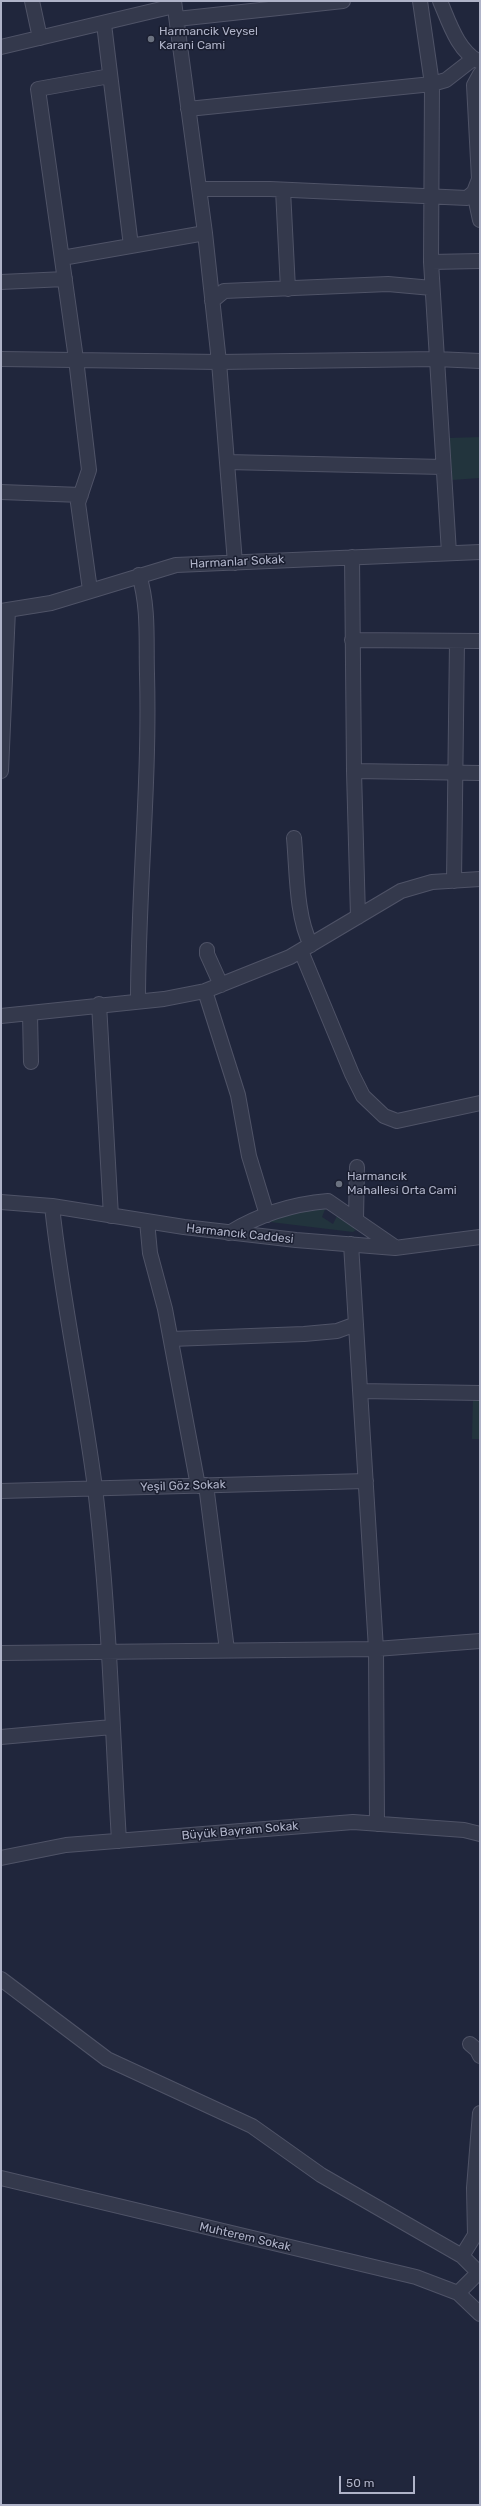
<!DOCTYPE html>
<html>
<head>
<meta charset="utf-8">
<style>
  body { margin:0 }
  #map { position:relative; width:481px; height:2506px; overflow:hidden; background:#20263c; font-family:Rubik,sans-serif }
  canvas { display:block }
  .frame { position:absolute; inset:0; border:2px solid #afb3c8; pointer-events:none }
  .scale { position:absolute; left:339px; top:2476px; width:76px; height:18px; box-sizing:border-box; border:2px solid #afb3c8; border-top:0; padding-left:5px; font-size:12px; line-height:14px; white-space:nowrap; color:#afb3c8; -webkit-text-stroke:3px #1a1e30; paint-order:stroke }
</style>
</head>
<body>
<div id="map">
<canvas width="481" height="2506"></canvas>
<div class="frame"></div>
<div class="scale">50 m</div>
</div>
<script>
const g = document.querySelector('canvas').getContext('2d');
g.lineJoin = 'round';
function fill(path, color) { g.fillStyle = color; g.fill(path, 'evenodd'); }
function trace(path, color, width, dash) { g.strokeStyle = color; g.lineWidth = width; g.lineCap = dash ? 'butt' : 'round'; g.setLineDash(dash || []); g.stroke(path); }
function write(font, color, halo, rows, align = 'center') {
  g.font = font + ' Rubik,sans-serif'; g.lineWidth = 3; g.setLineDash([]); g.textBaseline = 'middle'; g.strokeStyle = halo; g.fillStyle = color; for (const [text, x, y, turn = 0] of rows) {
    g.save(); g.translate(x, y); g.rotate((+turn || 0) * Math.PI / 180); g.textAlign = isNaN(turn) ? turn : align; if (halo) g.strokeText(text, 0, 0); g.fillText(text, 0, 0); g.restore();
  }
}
fill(new Path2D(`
  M480,437V478L452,480L448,438Z
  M311,1206L326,1207L322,1217L333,1224L338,1214L356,1230L353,1232L262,1221Z
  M473,1397H480V1439H472Z`), '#22343d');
const minor = new Path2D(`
  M32,1L40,38
  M174,1L205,233L219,362L235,563
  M420,1L432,84L431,262L449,553
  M440,1C449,22 458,52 480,62
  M177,19L343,1
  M104,24L131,246
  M1,47L174,6
  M188,109L432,84L446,80L473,59
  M199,189H270L467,198L474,192L479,179L474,85L480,74
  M283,190L288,289
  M474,192L480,220
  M62,258L205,233
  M431,262L480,261
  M1,282L65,279
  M212,301L224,291L388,284L432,288
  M1,359L219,362L436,359L480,361
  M227,462L443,467
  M1,492L81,495
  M352,557L354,771L358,917
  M90,590L78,503L89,470L76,359L38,89L110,76
  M1,611L51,603L176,565L480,552
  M352,640L480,641
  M1,771L8,610
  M354,771L480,773
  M294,838C297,870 296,917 311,945
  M454,881L457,641
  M207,950V954L221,985
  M301,951L352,1074L363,1096L384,1116L397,1121L480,1103
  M205,991L238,1095L249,1156L267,1215
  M138,1001C138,892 150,783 147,674C146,641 149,607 139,575
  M99,1004L111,1216
  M30,1014L31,1062
  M1,1016L164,999L205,991L290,957L401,891L432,882L480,879
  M1,1202L52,1206L184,1227L296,1240L395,1248L480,1237
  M52,1206C62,1301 83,1394 95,1488C109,1605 112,1724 119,1841
  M356,1219L357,1167
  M147,1221L150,1253L165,1309L198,1486
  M229,1233C260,1214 292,1204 328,1201L395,1247
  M351,1244L376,1649L377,1824
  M171,1339L304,1334L337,1331L356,1324
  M360,1391L480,1393
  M206,1485L227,1650
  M1,1491L366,1481
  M1,1653L376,1649L480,1641
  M1,1737L112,1727
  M1,1858L66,1845L353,1822L464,1830L480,1834
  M1,1979L107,2059L252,2126L321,2175L462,2256L478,2272
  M470,2044L477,2050L480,2056
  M1,2178L416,2277L458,2293L480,2314
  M462,2256L475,2235L474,2188L480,2113
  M458,2293L480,2271`);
trace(minor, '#4f5367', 16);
trace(minor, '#34394c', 14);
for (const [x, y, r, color] of [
  [151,39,4,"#6b7280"],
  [339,1184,4,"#6b7280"]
]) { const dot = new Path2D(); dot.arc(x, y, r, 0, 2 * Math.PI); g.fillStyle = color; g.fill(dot); trace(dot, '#1a1e30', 1.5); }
write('12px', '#afb3c8', '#1a1e30', [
  ["Harmancik Veysel",159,32],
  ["Karani Cami",159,46],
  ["Harmancık",347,1177],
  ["Mahallesi Orta Cami",347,1191]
], 'left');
write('12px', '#afb3c8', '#1a1e30', [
  ["Harmanlar Sokak",237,562,-3],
  ["Harmancık Caddesi",240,1234,6],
  ["Yeşil Göz Sokak",183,1486,-2],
  ["Büyük Bayram Sokak",240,1831,-5],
  ["Muhterem Sokak",245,2237,13]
]);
</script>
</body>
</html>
